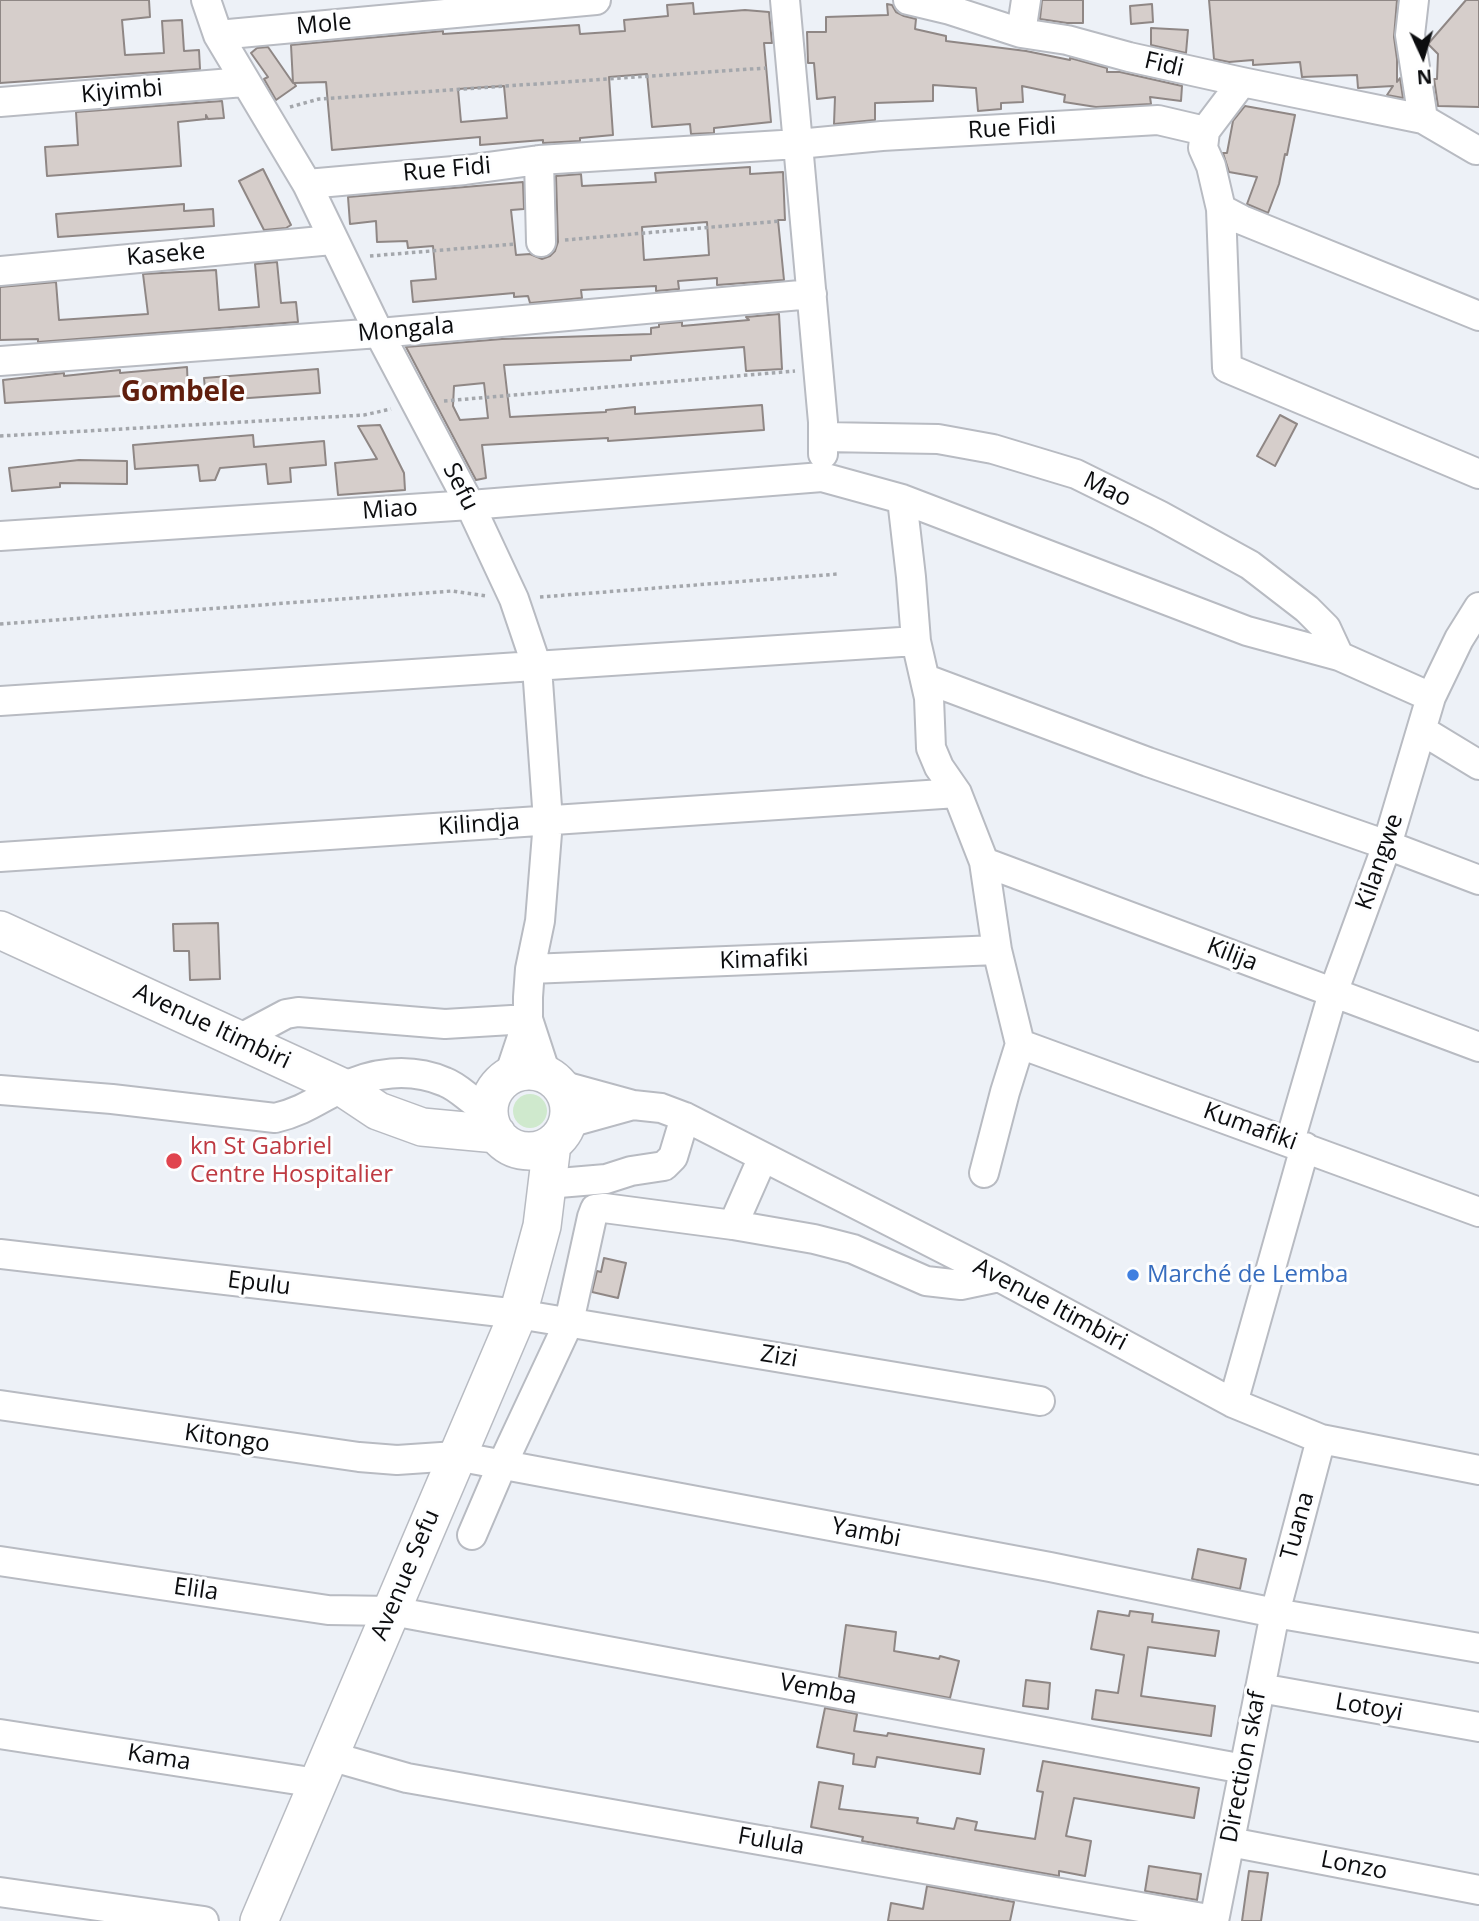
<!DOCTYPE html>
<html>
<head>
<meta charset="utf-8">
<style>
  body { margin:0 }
  #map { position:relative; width:1479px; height:1921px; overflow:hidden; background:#edf1f7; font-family:"Open Sans",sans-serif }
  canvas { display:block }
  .north { position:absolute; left:1388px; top:21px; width:70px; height:70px; -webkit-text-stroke:5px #fdfeff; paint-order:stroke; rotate:176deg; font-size:19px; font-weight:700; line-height:28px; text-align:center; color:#0c0d0f }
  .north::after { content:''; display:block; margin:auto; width:24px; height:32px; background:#0c0d0f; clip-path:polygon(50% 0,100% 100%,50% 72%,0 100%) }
</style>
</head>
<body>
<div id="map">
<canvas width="1479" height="1921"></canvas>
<div class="north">N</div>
</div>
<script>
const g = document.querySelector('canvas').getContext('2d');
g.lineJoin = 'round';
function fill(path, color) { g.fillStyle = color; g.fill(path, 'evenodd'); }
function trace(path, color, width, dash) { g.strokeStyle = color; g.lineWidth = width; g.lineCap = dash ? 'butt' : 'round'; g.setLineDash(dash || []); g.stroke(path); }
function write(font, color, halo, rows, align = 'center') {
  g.font = font + ' "Open Sans",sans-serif'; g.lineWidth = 6; g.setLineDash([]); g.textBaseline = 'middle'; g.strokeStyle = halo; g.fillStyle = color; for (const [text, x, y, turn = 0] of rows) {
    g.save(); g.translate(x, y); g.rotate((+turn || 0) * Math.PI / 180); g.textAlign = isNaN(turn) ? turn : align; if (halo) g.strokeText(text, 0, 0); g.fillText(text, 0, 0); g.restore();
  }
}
fill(new Path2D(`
  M513 1111a17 17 0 1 1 34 0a17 17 0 1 1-34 0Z`), '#cfe9cd');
const building = new Path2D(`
  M0,0H149L150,17L122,20L125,55L164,53L162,21L182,20L184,51L199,50L200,69L0,83Z
  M1042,0H1083V23H1067L1040,19Z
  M1209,0H1397L1394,37L1397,59V82L1400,78L1403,98L1387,95L1393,86L1358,88L1357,75L1302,77L1300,62L1253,65V60L1229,62L1214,59Z
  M1466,0H1479V107L1438,106L1434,79H1437L1438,54L1428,44Z
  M693,3L694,14L745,10L769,12L772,43H764L771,122L714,128V133L691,134L690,124L652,127L647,74L609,77L613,135L580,138V141L543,143V140L480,145V137L332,150L326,82L294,83L296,86L276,100L264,79L268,77L251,53L257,48L268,47L293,83L291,45L443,31V34L579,25L580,34L625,31L624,20L668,16L667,5ZM504,86L507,118L461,122L458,89Z
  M887,4L892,5L896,12L904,16L916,19L915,29L946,36V41L1026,51L1070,60V58L1107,68V72H1120L1182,86L1181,101L1150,97L1151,104L1096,107L1064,102L1065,95L1022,86L1023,102L1001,103V109L978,111L976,88L933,85V101L875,103V120L834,124L835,97L817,99L814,63H808L807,32H826V17L888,15Z
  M1152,4L1153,22L1131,24L1130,6Z
  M1151,28L1188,30L1186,53L1151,45Z
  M222,101L224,118L208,119L206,115V119L178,122L181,166L47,176L45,147L78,145L76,112Z
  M1245,106L1295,115L1287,155L1285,154L1279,184L1268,213L1247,204L1257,177L1229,172L1223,153H1227L1233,121Z
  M750,167V174L783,172L785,220H778L784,280L717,285V278L678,281L679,289L656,291V286L581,290L582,298L530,303L528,296L514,297V293L413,302L411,281L436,279L433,246L408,248L407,241L377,242L376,221L350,224L348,197L523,182L524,209L511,210L516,255L530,254L542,259L550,256L555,251L558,242L556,176L581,174L582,186L656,182L655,173ZM707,222L709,255L644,260L642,227Z
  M263,169L291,225L286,228L264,230L239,181Z
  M184,204V211L213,209L214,226L58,237L56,214Z
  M277,262L281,303L296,302L298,322L38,342V339L0,340V287L56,282L59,320L148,314L143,274L216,270L219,310L259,307L255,264Z
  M779,314L782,369L746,371L744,347L631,356V360L504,365L510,417L606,412V410L635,407V414L762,405L764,430L608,441V438L482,445L486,478L476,480L406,347L502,339L651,334V328L659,327V324L682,322V326L749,320L746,317ZM484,383L488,418L460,420L453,406L454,386Z
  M187,367L188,392L5,403L3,380L64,373V376L120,370V373Z
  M318,369L320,393L206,401L204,378Z
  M1280,415L1297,424L1275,466L1257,456Z
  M380,425L404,473L405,490L338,495L335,463L377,459L358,426Z
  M253,435L254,447L324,441L326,465L290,468L291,482L268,484L266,464L220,468L215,480L200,481L198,465L135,469L133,445Z
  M79,460L127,461V484L60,483V487L12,491L9,468Z
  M218,923L220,979L190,980L189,951H174L173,924Z
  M604,1258L626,1263L618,1298L592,1292L597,1271L601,1272Z
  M1198,1549L1246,1559L1240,1589L1192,1579Z
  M1098,1611L1129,1616L1130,1611L1153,1614L1152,1622L1219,1631L1215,1656L1148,1647L1141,1696L1215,1706L1211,1736L1092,1719L1096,1690L1118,1693L1124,1655L1091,1649Z
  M846,1625L896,1632L894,1651L939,1659L940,1656L959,1661L950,1698L839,1677Z
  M1026,1680L1050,1683L1048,1709L1023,1706Z
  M825,1708L857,1714L854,1731L887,1736L888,1733L984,1749L980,1774L877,1757L875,1767L853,1764L854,1754L817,1747Z
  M1043,1761L1199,1788L1194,1818L1074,1798L1066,1836L1091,1841L1085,1876L1059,1871V1876L862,1841L863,1837L811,1827L819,1782L843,1786L839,1809L918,1818L917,1823L954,1829L957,1818L977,1822L975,1830L1035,1839L1043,1792L1037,1791Z
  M1149,1866L1201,1874L1197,1900L1145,1891Z
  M1249,1871L1268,1873L1261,1921H1242Z
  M927,1886L1014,1902L1010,1921H888L891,1903L923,1909Z`);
fill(building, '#d6cecb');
trace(building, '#8f8785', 2);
const minor = new Path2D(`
  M206,0L218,35L307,184L379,333L470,505L514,599L537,667L548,821L540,921L530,969L528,997V1019L546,1074
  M785,0L823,422V454
  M908,0L950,10L1021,33L1067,40L1129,57L1242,82L1423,119L1476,150
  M1414,0L1410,35L1423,119
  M1021,33L1026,0
  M218,35L596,0
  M0,102L244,82
  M1205,131L1242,82
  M539,160L541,242
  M307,184L465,170L539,160L798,144L882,136L1158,120L1205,131L1203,148L1211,166L1221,209L1227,368L1479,474
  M1221,209L1242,220L1479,316
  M0,271L332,240
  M0,361L379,333L812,294
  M824,437L938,439L993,449L1076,474L1159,515L1250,565L1307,609L1326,628L1339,656
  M902,499L911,577L916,641L929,698L931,748L939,767L957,793L984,862L997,950L1020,1044
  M0,536L470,505L822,477L902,499L1247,631L1339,656L1431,697
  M926,679L1148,762L1387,845L1479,880
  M0,701L916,641
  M1423,731L1479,765
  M0,857L957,793
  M984,862L1479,1047
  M530,969L997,950
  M239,1039L286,1014L298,1012L445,1024L528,1019
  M1020,1044L1479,1212
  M509,1076L528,1019
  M560,1085L633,1105L661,1108L685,1117L999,1277L1233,1403L1321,1439L1479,1470
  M0,1090L112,1099L275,1118C301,1112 316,1101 339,1089C372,1072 410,1067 445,1082C456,1086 466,1096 476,1103
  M568,1123L633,1105
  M1290,1141L1333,993L1387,845L1431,697L1459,639L1479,607
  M984,1173L1005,1092L1020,1044
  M547,1184L606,1179L631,1171L664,1166L673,1157L685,1117
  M733,1225L763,1157
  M0,1254L518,1314L1040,1401
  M1233,1403L1305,1147
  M0,1405L359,1457L397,1460L456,1456L1050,1567L1275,1613L1479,1648
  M472,1535L502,1465L569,1322L592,1217L595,1209L604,1208L733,1225L814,1239L853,1249L926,1281L961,1285L999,1277
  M0,1561L328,1610L392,1611L1244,1769
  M1260,1688L1479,1727
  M0,1734L317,1783
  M330,1756L407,1778L1214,1920
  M1230,1842L1479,1890
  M0,1892L204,1921
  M1214,1921L1275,1613L1321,1439`);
const major = new Path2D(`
  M0,930L342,1087L378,1111L422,1127L497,1134
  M489 1111a40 40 0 1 1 80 0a40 40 0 1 1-80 0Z
  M259,1921L518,1314L542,1226L552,1144`);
trace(minor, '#b8bbc2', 32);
trace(major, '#b8bbc2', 40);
trace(new Path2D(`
  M290,107L319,99L766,68
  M565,240L781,221
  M370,256L516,244
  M444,401L795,371
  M0,436L364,415L391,409
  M540,597L838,574
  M0,624L452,591L487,596`), '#a4a7ac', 3.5, [3.5, 3.5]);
trace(minor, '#fff', 28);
trace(major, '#fff', 37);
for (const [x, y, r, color] of [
  [174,1161,9,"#e0444e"],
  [1133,1275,7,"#3f7fe0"]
]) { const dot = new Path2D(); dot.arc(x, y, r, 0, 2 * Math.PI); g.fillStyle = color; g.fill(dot); trace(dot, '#fdfeff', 2.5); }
write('24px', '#0c0d0f', '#fdfeff', [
  ["Mole",324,25,-5],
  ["Fidi",1164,65,13],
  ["Kiyimbi",122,92,-5],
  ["Rue Fidi",1012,129,-3],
  ["Rue Fidi",447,170,-5],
  ["Kaseke",166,255,-5],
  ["Mongala",406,330,-5],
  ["Sefu",460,487,63],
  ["Mao",1107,490,26],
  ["Miao",390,510,-4],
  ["Kilindja",479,825,-4],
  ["Kilangwe",1380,862,-71],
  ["Kilija",1232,955,21],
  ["Kimafiki",764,960,-2],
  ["Avenue Itimbiri",212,1027,25],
  ["Kumafiki",1250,1127,20],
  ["Epulu",259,1284,7],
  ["Avenue Itimbiri",1050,1305,28],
  ["Zizi",779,1357,9],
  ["Kitongo",227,1439,8],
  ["Tuana",1298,1526,-75],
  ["Yambi",866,1533,11],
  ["Avenue Sefu",406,1575,-67],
  ["Elila",196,1590,8],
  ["Vemba",818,1690,11],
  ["Lotoyi",1369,1708,10],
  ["Kama",159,1758,9],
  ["Direction skaf",1244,1767,-79],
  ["Fulula",771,1842,10],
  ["Lonzo",1354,1866,11]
]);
write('24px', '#be3a42', '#fdfeff', [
  ["kn St Gabriel",190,1147],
  ["Centre Hospitalier",190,1175]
], 'left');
write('24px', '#366cbe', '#fdfeff', [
  ["Marché de Lemba",1147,1275]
], 'left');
write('bold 28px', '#601e0d', '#fdfeff', [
  ["Gombele",183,393]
]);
</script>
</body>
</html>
